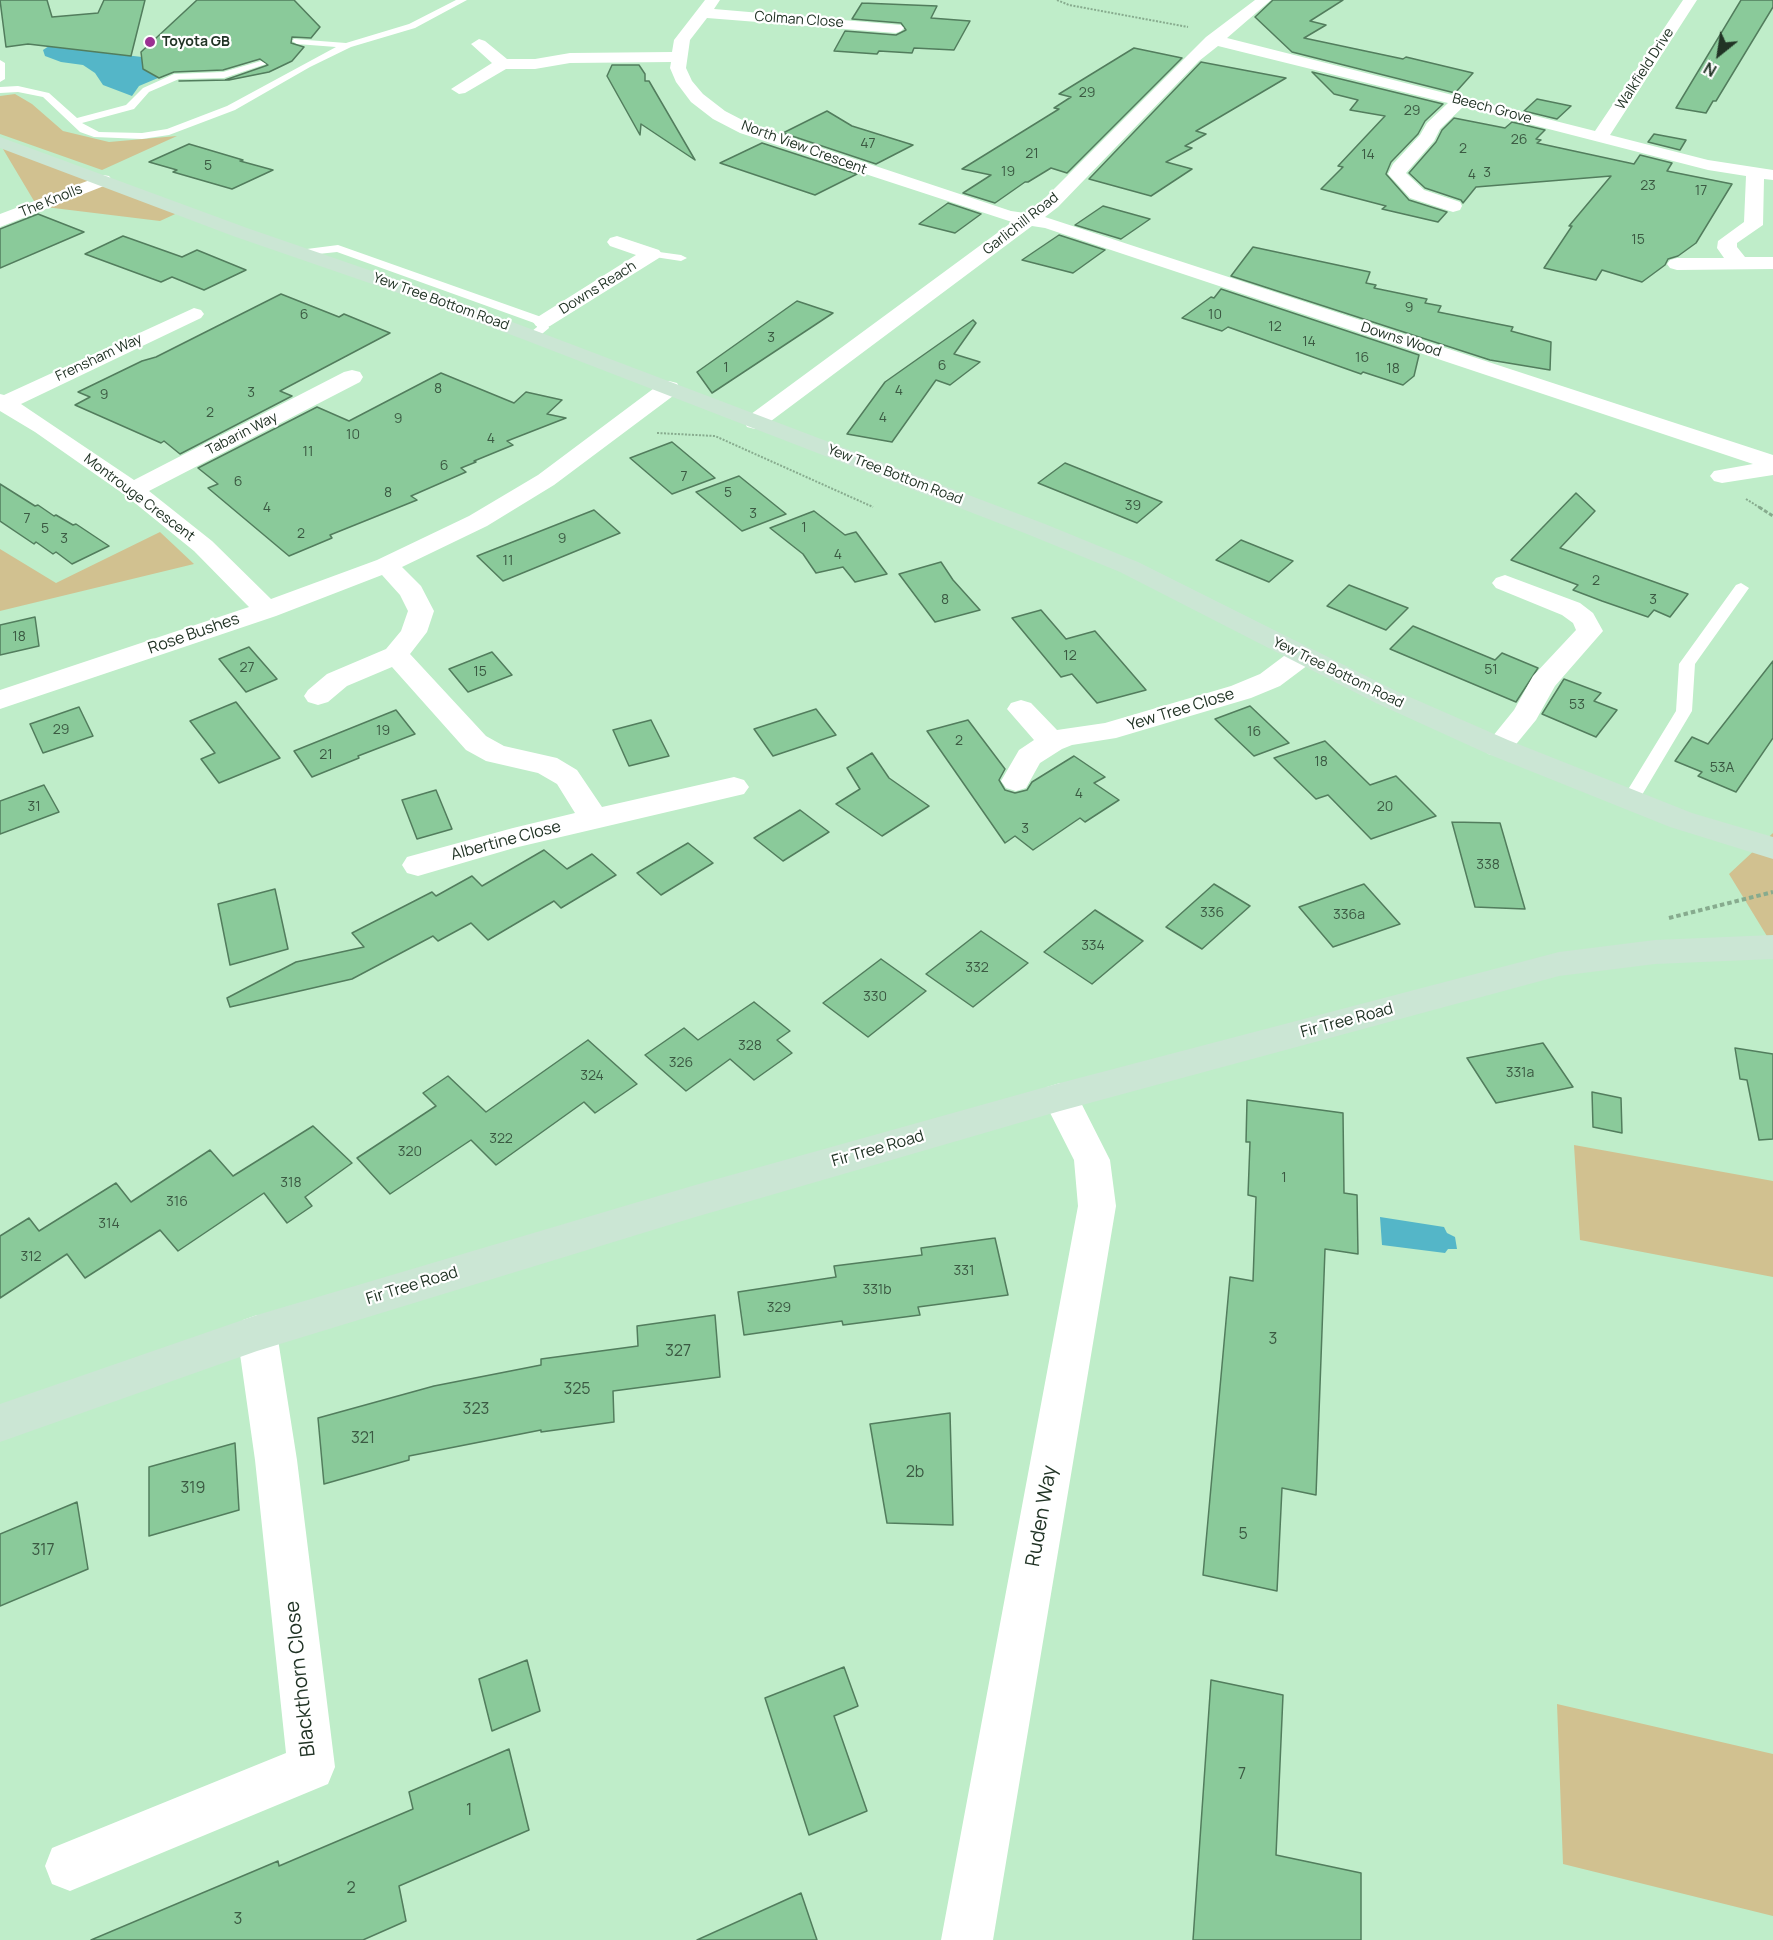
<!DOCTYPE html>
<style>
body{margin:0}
#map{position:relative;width:1773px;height:1940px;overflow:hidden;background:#bfedc9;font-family:Manrope,sans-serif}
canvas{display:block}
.north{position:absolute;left:1689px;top:24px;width:60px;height:60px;-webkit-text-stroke:4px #fff;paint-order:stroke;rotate:210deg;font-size:16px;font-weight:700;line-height:24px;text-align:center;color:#213325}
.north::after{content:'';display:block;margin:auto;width:21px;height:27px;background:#213325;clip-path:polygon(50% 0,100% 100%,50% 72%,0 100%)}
</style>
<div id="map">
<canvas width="1773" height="1940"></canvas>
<div class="north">N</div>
</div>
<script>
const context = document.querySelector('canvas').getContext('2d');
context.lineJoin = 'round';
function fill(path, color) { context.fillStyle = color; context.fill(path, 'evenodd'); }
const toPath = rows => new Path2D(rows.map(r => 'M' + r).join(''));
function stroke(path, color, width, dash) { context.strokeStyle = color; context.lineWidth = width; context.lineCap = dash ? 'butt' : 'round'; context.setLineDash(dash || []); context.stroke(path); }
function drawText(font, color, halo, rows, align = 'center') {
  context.font = font + ' Manrope,sans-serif'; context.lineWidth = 4.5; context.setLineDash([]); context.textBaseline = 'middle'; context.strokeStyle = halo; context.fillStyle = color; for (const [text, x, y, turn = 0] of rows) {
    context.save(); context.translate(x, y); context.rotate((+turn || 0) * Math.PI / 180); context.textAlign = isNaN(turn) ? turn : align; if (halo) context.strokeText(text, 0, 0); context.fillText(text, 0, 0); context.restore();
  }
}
fill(toPath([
 [15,94,32,104,63,131,109,142,177,136,102,170,0,134,0,96],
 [0,144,184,210,160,221,37,206],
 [160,532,194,564,0,611,0,549,56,583],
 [1773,833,1773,946,1729,874],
 [1574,1145,1773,1181,1773,1277,1580,1240],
 [1557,1704,1773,1754,1773,1916,1563,1864]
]), '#d1c190');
fill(toPath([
 [49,46,142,57,143,69,158,78,139,86,132,96,103,85,95,73,83,65,61,62,45,56,43,50],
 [1380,1217,1444,1227,1447,1233,1455,1237,1457,1249,1448,1249,1445,1253,1382,1245]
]), '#54b6c8');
const building = toPath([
 [0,0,47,0,52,17,98,13,104,0,145,0,131,56,28,44,6,47,0,0],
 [197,0,294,0,320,27,311,38,292,37,291,43,304,47,292,61,269,72,229,80,179,81,225,80,268,65,260,59,223,70,174,72,159,78,143,69,141,52,197,0],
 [1273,0,1343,0,1310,21,1326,25,1304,38,1403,59,1406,57,1473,73,1455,93,1292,52,1255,17,1273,0],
 [1741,0,1773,0,1773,7,1716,101,1713,101,1706,113,1676,108,1741,0],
 [862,3,937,6,931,18,970,21,954,50,914,48,912,53,879,51,877,54,834,51,845,31,896,35,906,30,901,23,852,19,862,3],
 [1134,48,1182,58,1067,173,1051,168,1028,182,1025,182,995,203,963,193,991,175,962,169,1059,109,1054,108,1071,97,1059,94,1134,48],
 [1201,62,1286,78,1196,131,1206,134,1185,146,1192,148,1166,162,1192,169,1151,196,1089,179,1201,62],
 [612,65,639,65,645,74,645,81,649,81,695,160,641,124,640,135,607,76,612,65],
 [1312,72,1443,104,1425,121,1418,134,1391,162,1386,174,1409,200,1447,212,1438,222,1382,209,1386,206,1321,189,1343,167,1338,166,1385,116,1350,110,1358,100,1334,94,1312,72],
 [1537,99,1571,106,1557,119,1524,111,1537,99],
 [827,111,852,126,913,145,876,164,783,133,827,111],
 [1454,118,1505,128,1512,122,1545,130,1536,139,1541,140,1537,143,1634,164,1640,155,1672,163,1667,171,1732,184,1696,243,1678,256,1668,259,1665,265,1642,282,1602,270,1596,280,1544,268,1572,226,1569,226,1611,176,1476,187,1463,203,1461,200,1425,188,1409,173,1436,142,1442,130,1454,118],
 [1654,134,1686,140,1680,150,1648,142,1654,134],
 [762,143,857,174,815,195,720,163,762,143],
 [189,144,243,160,240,161,273,170,232,189,173,172,177,170,149,162,189,144],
 [948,203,981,214,955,233,919,224,948,203],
 [1103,206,1150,219,1121,239,1075,225,1103,206],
 [38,214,84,232,0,268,0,229,38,214],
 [1059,235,1105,250,1073,273,1022,260,1059,235],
 [123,236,182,257,197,250,246,270,204,290,172,277,161,282,85,254,123,236],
 [1253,247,1370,272,1366,283,1376,285,1374,288,1427,299,1425,303,1441,306,1438,312,1513,327,1511,331,1551,342,1550,370,1490,360,1231,276,1253,247],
 [1221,289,1419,355,1414,376,1403,385,1363,372,1361,374,1228,327,1222,331,1182,318,1211,297,1214,298,1221,289],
 [281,294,339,317,344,314,390,333,280,391,292,396,180,454,164,441,161,443,75,405,90,397,78,392,142,361,156,357,281,294],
 [797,301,833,313,712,393,697,372,797,301],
 [973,320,976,323,954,354,980,362,950,385,936,380,892,442,847,434,885,382,973,320],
 [441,373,514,403,526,392,562,400,547,414,566,418,507,441,513,445,474,461,476,462,461,468,466,472,411,496,417,500,330,535,332,538,289,556,208,488,218,484,198,468,317,407,349,421,441,373],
 [672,442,715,478,672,494,630,458,672,442],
 [1065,463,1162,502,1137,523,1038,483,1065,463],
 [739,476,786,514,742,531,696,492,739,476],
 [0,484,35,506,38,505,54,516,56,515,73,525,76,524,109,546,72,564,56,552,53,554,36,542,34,544,0,521,0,484],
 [1576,493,1595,511,1560,548,1688,594,1670,617,1654,610,1648,617,1602,601,1573,590,1578,585,1511,560,1576,493],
 [594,510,620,533,503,581,477,556,594,510],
 [814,511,845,535,856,532,887,574,855,582,843,567,816,573,803,554,770,528,814,511],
 [1241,540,1293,561,1269,582,1216,560,1241,540],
 [941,562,953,580,980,610,935,622,899,574,941,562],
 [1349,585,1408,608,1386,630,1327,606,1349,585],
 [1041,610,1066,639,1095,631,1146,690,1097,703,1072,674,1061,677,1012,618,1041,610],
 [35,617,39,646,0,655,0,625,35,617],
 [1413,626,1495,660,1502,653,1538,668,1516,702,1390,649,1413,626],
 [249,647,277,679,246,692,219,659,249,647],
 [492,652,512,675,468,692,449,669,492,652],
 [1773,661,1773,738,1736,792,1698,776,1702,772,1675,761,1692,737,1708,744,1773,661],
 [1564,679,1601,693,1594,701,1617,710,1596,737,1542,714,1564,679],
 [236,702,280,758,219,783,201,759,215,753,190,721,236,702],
 [1250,706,1289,743,1254,756,1215,719,1250,706],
 [79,707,93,736,43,753,30,724,79,707],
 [816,709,836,735,773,756,754,729,816,709],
 [396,710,415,734,358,756,359,758,312,777,294,751,396,710],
 [651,720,669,756,629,766,613,730,651,720],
 [968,720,1005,769,999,780,1005,790,1015,793,1027,790,1032,782,1074,756,1105,777,1094,783,1119,800,1085,822,1080,818,1033,850,1015,836,1005,843,927,731,968,720],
 [1325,741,1370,785,1396,776,1436,816,1371,839,1328,795,1316,799,1274,758,1325,741],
 [872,753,889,778,929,806,882,836,836,804,860,789,847,768,872,753],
 [44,785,59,812,0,834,0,801,44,785],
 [436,790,452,829,417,839,402,800,436,790],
 [800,810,829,832,783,861,754,838,800,810],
 [1452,822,1500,823,1525,909,1475,907,1452,822],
 [688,843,713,863,661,895,637,873,688,843],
 [544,850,567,869,592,854,616,875,561,908,554,901,488,940,471,923,438,941,433,936,352,979,230,1007,227,998,296,962,364,947,352,933,432,892,436,896,472,876,482,886,544,850],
 [1214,884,1250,906,1202,949,1166,927,1214,884],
 [1364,884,1400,924,1333,947,1299,907,1364,884],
 [275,889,288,949,230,965,218,904,275,889],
 [1095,910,1143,941,1092,984,1044,952,1095,910],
 [981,931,1028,963,973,1007,926,974,981,931],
 [881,959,926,991,868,1037,823,1003,881,959],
 [754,1002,790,1031,777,1040,792,1053,754,1080,730,1059,686,1091,645,1055,684,1028,698,1040,754,1002],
 [588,1040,637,1084,595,1113,584,1102,496,1165,471,1140,390,1194,357,1158,436,1106,423,1093,448,1076,486,1112,588,1040],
 [1543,1043,1573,1087,1496,1103,1467,1058,1543,1043],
 [1735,1048,1773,1054,1773,1139,1759,1140,1747,1080,1740,1079,1735,1048],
 [1592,1092,1621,1098,1622,1133,1593,1127,1592,1092],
 [1247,1100,1343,1113,1344,1193,1357,1195,1358,1254,1325,1249,1316,1495,1282,1488,1277,1591,1203,1575,1230,1277,1253,1281,1256,1197,1248,1195,1250,1142,1246,1142,1247,1100],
 [313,1126,352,1163,305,1197,312,1206,287,1223,264,1193,178,1251,160,1230,85,1278,67,1254,0,1298,0,1236,29,1218,39,1231,116,1183,131,1202,210,1150,233,1176,313,1126],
 [995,1238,1008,1295,918,1307,920,1315,843,1325,842,1321,744,1335,738,1292,836,1277,834,1266,922,1255,921,1248,995,1238],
 [715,1315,720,1377,613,1391,614,1422,541,1432,541,1430,409,1456,409,1460,324,1484,318,1418,434,1386,541,1365,541,1359,638,1346,637,1326,715,1315],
 [950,1413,953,1525,887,1523,870,1424,950,1413],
 [235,1443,239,1510,149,1536,149,1467,235,1443],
 [77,1502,88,1569,0,1606,0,1534,77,1502],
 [527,1660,540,1711,492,1731,479,1679,527,1660],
 [844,1667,858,1706,834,1716,867,1811,809,1835,765,1698,844,1667],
 [1211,1680,1283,1695,1276,1855,1361,1873,1361,1940,1193,1940,1211,1680],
 [509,1749,529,1830,399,1886,406,1921,363,1940,91,1940,278,1861,279,1866,413,1809,409,1792,509,1749],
 [801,1893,817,1940,697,1940,801,1893]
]);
fill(building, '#8aca9a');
stroke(building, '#527d5d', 1.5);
stroke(toPath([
 [1057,0,1069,5,1188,27],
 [657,433,715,436,873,507],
 [1746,499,1762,509]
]), '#87ab8e', 2, [2, 1.5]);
stroke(toPath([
 [1759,507,1773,516]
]), '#87ab8e', 3, [4, 2]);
stroke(toPath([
 [1669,918,1773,892]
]), '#87ab8e', 4, [4.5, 3]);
fill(toPath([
 [456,0,467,0,415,28,351,47,310,67,235,110,169,135,142,139,94,137,80,132,43,97,18,92,0,93,0,87,18,86,49,93,77,118,126,105,143,88,174,74,223,72,261,61,266,64,224,78,179,79,149,92,134,109,82,123,99,132,142,133,167,129,227,106,336,47,297,44,292,41,294,39,346,43,409,24,456,0],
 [0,60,5,63,5,79,0,82,0,60],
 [338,245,547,319,549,328,536,339,528,339,526,336,537,327,537,324,337,252,299,256,293,253,299,250,338,245],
 [652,251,681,255,687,258,681,261,648,256,648,252,652,251],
 [1741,583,1749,588,1695,664,1692,711,1636,805,1624,805,1621,801,1676,711,1679,664,1736,585,1741,583]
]), '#fff');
fill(toPath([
 [705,0,720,0,714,9,901,25,904,28,901,31,896,33,707,18,690,40,686,68,692,81,703,94,725,111,752,125,1011,211,1025,213,1044,199,1206,37,1255,0,1271,0,1227,38,1595,131,1683,0,1697,0,1610,135,1708,160,1773,170,1773,180,1764,179,1763,225,1737,243,1737,247,1745,257,1773,257,1773,269,1677,270,1670,268,1667,264,1670,260,1677,258,1724,258,1717,248,1718,241,1744,222,1746,176,1708,170,1463,107,1440,129,1434,141,1406,173,1424,190,1460,202,1462,206,1460,210,1453,212,1410,198,1388,174,1393,164,1420,135,1427,123,1448,103,1218,46,1199,61,1058,207,1045,217,1773,455,1773,475,1722,483,1714,481,1710,476,1714,471,1753,464,1045,228,1032,226,763,427,755,429,747,427,744,422,747,417,1012,222,740,133,713,119,691,102,676,82,670,68,671,62,570,63,535,69,506,69,465,93,459,94,451,89,492,63,471,44,479,39,485,41,507,59,535,59,570,53,672,52,674,40,705,0],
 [103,175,109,176,112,180,109,184,0,227,0,214,103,175],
 [617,236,659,250,662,254,659,258,550,326,543,328,536,326,533,322,536,318,636,255,610,246,607,242,610,238,617,236],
 [194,308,201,310,204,314,201,318,21,404,134,480,344,372,352,370,360,372,363,377,360,382,149,491,212,541,271,599,377,560,469,516,538,475,661,383,669,381,677,383,680,388,677,393,554,485,487,526,402,567,421,586,434,611,427,632,410,654,486,736,504,746,557,758,577,770,602,807,734,777,744,780,749,787,744,794,514,848,418,876,407,873,402,865,407,857,513,828,575,813,557,784,538,773,486,761,466,750,392,667,347,686,328,702,318,705,308,702,304,696,308,690,327,674,386,649,401,631,408,611,400,595,382,575,276,616,0,709,0,690,249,607,194,551,125,495,35,432,0,411,0,394,4,395,194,308],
 [1505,575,1580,603,1593,613,1603,631,1555,686,1536,720,1508,754,1498,756,1488,754,1484,747,1514,710,1533,676,1576,630,1573,623,1562,615,1496,588,1492,583,1496,578,1505,575],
 [1302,648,1312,650,1316,656,1312,662,1280,686,1251,698,1116,738,1072,745,1062,749,1040,763,1026,788,1016,791,1006,788,1001,781,1019,750,1034,740,1007,709,1011,703,1021,700,1031,703,1057,730,1105,723,1231,686,1260,674,1292,650,1302,648],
 [1060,1083,1073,1087,1110,1160,1116,1206,993,1940,941,1940,1078,1206,1074,1160,1042,1097,1047,1087,1060,1083],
 [257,1315,271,1320,277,1333,297,1460,335,1767,328,1784,70,1891,52,1884,45,1866,52,1848,286,1753,255,1460,237,1333,243,1320,257,1315]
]), '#fff');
fill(toPath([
 [0,137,247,228,421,288,539,332,1045,524,1138,562,1396,691,1508,740,1692,813,1773,837,1773,859,1670,827,1488,754,1376,703,1120,572,1027,534,525,340,407,296,233,236,0,148,0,137],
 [1773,935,1773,959,1655,964,1559,976,1060,1111,692,1218,257,1351,0,1442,0,1404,257,1315,692,1186,1060,1083,1559,952,1655,940,1773,935]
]), '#cbe6d4');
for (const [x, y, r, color] of [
 [150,42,6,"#9b3192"]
]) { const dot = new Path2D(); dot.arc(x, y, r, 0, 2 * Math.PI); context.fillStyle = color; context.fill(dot); stroke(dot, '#fff', 2); }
drawText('14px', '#213325', '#fff', [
 ["Colman Close",799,20,4],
 ["Walkfield Drive",1645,69,-57],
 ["Beech Grove",1492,109,15],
 ["North View Crescent",804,148,20],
 ["The Knolls",51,201,-22],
 ["Garlichill Road",1021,224,-38],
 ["Downs Reach",598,288,-32],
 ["Yew Tree Bottom Road",441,302,20],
 ["Downs Wood",1401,340,18],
 ["Frensham Way",99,358,-25],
 ["Tabarin Way",242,434,-27],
 ["Yew Tree Bottom Road",895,475,21],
 ["Montrouge Crescent",139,498,37],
 ["Yew Tree Bottom Road",1338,673,26]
]);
drawText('bold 14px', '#213325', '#fff', [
 ["Toyota GB",162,42]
], 'left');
drawText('14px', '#3b5942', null, [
 ["29",1087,93],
 ["29",1412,111],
 ["26",1519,140],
 ["47",868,144],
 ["2",1463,149],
 ["21",1032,154],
 ["14",1368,155],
 ["5",208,166],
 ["19",1008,172],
 ["3",1487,173],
 ["4",1472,175],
 ["23",1648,186],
 ["17",1701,191],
 ["15",1638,240],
 ["9",1409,308],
 ["6",304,315],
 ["10",1215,315],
 ["12",1275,327],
 ["3",771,338],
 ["14",1309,342],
 ["16",1362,358],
 ["6",942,366],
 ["1",726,368],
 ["18",1393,369],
 ["8",438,389],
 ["4",899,391],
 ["3",251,393],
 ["9",104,395],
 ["2",210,413],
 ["4",883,418],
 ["9",398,419],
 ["10",353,435],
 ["4",491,439],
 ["11",308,452],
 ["6",444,466],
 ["7",684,477],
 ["6",238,482],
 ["8",388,493],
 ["5",728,493],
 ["39",1133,506],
 ["4",267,508],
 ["3",753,514],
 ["7",27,519],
 ["1",804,528],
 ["5",45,529],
 ["2",301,534],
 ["3",64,539],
 ["9",562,539],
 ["4",838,555],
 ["11",508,561],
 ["2",1596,581],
 ["8",945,600],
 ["3",1653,600],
 ["18",19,637],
 ["12",1070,656],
 ["27",247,668],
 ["51",1491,670],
 ["15",480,672],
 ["53",1577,705],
 ["29",61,730],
 ["19",383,731],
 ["16",1254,732],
 ["2",959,741],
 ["21",326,755],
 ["18",1321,762],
 ["53A",1722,768],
 ["4",1079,794],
 ["31",34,807],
 ["20",1385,807],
 ["3",1025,829],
 ["338",1488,865],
 ["336",1212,913],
 ["336a",1349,915],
 ["334",1093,946],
 ["332",977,968],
 ["330",875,997],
 ["328",750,1046],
 ["326",681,1063],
 ["331a",1520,1073],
 ["324",592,1076],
 ["322",501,1139],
 ["320",410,1152],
 ["1",1284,1178],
 ["318",291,1183],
 ["316",177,1202],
 ["314",109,1224],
 ["312",31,1257],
 ["331",964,1271],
 ["331b",877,1290],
 ["329",779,1308]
]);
drawText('16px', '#213325', '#fff', [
 ["Rose Bushes",194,634,-19],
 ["Yew Tree Close",1181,710,-17],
 ["Albertine Close",506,841,-15],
 ["Fir Tree Road",1347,1021,-15],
 ["Fir Tree Road",878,1149,-16],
 ["Fir Tree Road",412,1286,-17]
]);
drawText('16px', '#3b5942', null, [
 ["3",1273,1340],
 ["327",678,1352],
 ["325",577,1390],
 ["323",476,1410],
 ["321",363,1439],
 ["2b",915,1473],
 ["319",193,1489],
 ["5",1243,1535],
 ["317",43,1551],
 ["7",1242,1775],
 ["1",469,1811],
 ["2",351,1889],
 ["3",238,1920]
]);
drawText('20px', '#213325', '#fff', [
 ["Ruden Way",1042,1516,-80],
 ["Blackthorn Close",301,1679,-96]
]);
</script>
